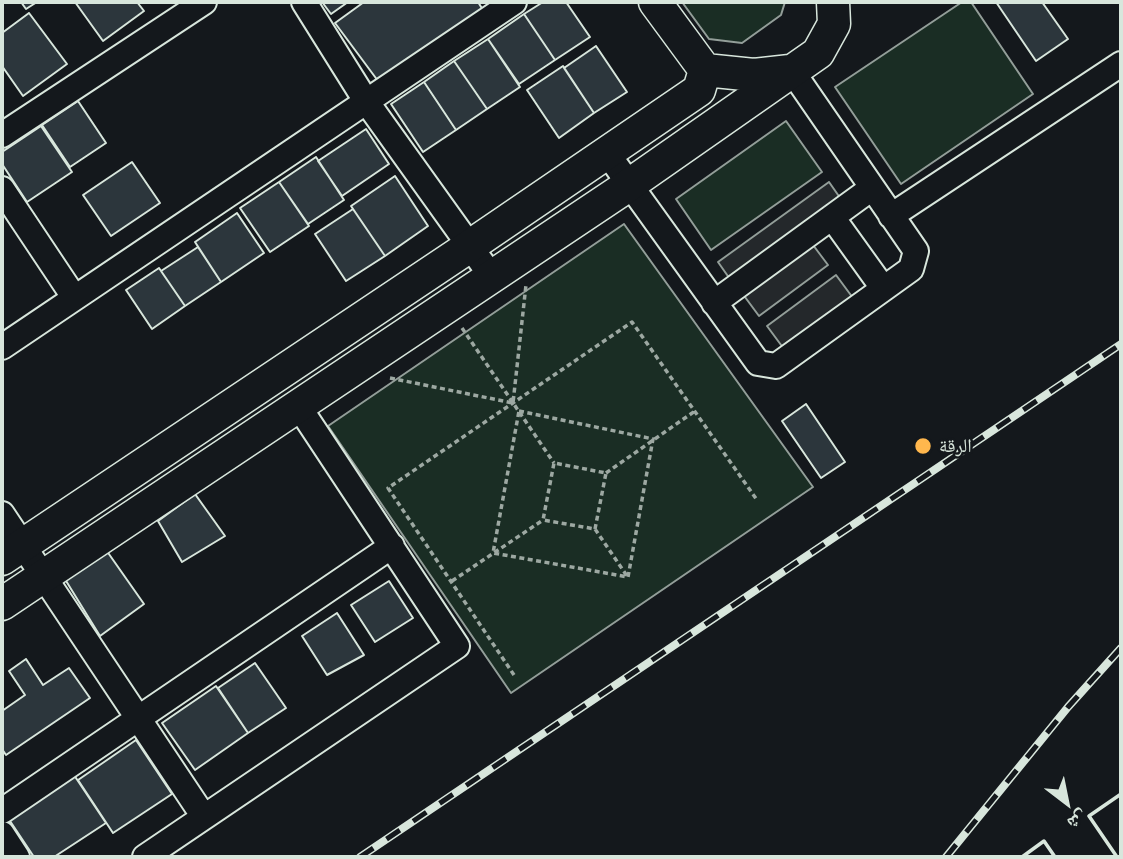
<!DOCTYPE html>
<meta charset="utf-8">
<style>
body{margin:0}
#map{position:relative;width:1123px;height:859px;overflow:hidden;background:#14181c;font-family:Barlow,"Noto Naskh Arabic",sans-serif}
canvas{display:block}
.frame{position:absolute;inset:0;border:4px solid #d8e6dc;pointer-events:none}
.north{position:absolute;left:1032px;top:768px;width:70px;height:70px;-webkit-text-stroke:5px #14181c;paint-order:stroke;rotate:148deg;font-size:19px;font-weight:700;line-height:28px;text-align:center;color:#d8e6dc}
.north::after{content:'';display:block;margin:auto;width:24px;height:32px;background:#d8e6dc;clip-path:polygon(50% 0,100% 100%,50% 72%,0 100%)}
</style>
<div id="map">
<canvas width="1123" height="859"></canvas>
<div class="frame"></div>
<div class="north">ش</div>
</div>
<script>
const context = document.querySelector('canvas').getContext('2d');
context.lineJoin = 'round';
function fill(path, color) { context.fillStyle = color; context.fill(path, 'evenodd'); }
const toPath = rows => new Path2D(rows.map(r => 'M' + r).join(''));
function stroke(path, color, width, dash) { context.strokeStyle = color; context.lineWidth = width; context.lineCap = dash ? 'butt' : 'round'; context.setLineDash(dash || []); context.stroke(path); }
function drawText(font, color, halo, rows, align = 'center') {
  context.font = font + ' Barlow,"Noto Naskh Arabic",sans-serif'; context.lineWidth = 5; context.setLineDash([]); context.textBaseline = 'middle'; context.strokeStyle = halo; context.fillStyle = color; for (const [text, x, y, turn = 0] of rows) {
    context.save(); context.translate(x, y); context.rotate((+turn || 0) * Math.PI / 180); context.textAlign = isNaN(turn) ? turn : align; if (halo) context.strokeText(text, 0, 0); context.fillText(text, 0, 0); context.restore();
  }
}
const green = toPath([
 [682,2,785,2,781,15,742,43,709,39,682,2],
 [962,2,971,2,1033,94,901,184,835,87,962,2],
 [786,121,822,172,711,250,676,199,786,121],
 [624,224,813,487,511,693,328,426,624,224]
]);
fill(green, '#1a2d24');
stroke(green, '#939e99', 2);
const parking = toPath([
 [829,182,843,202,732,282,718,262,829,182],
 [810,241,828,265,759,316,742,293,810,241],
 [836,275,853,298,784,349,767,326,836,275]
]);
fill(parking, '#24282b');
stroke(parking, '#939e99', 2);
const building = toPath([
 [21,2,37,2,26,9,21,2],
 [75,2,137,2,144,11,103,41,75,2],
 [322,2,348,2,331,14,322,2],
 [364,2,478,2,483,10,381,85,335,23,364,2],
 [543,2,566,2,590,37,555,60,524,14,543,2],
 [996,2,1042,2,1068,39,1036,61,996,2],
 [29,13,67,64,23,96,2,66,2,33,29,13],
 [524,14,555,60,519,84,488,39,524,14],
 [488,39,520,87,487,109,454,61,488,39],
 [596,46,627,92,594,113,564,68,596,46],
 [454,61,487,109,456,130,424,82,454,61],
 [563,66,594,113,559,138,527,90,563,66],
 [424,82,456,130,423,152,391,104,424,82],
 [78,101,106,143,70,167,42,125,78,101],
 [41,126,72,172,27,202,2,164,2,152,41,126],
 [366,129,389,164,342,196,318,161,366,129],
 [316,157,344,200,308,224,279,182,316,157],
 [132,162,160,203,111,236,83,195,132,162],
 [395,176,428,226,385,256,351,206,395,176],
 [279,182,309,226,270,252,240,208,279,182],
 [353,209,385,256,346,281,315,234,353,209],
 [237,213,264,253,221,282,195,242,237,213],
 [198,247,221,282,185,306,161,271,198,247],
 [159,268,185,306,152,329,126,290,159,268],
 [806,404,845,462,821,478,782,421,806,404],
 [195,494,225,536,182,562,158,521,195,494],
 [104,547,144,604,100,636,63,576,104,547],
 [389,581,413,618,375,642,351,605,389,581],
 [337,613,364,655,327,675,302,636,337,613],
 [26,659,43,685,69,668,90,698,6,755,2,749,2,711,25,695,9,671,26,659],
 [255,663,286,708,248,733,218,688,255,663],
 [216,686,248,733,195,770,162,723,216,686],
 [136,740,172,794,113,833,78,780,136,740],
 [74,775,106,823,54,857,34,857,8,818,74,775]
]);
fill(building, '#2c363c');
stroke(building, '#d8e6dc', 2);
const minor = toPath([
 [304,2,366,101,492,277],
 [2,135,204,2],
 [607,153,758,363,776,366,911,269,916,251,792,71],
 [2,189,74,297],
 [891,216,1121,64],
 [832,217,883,288],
 [714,303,872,188],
 [2,347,514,2],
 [2,514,204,817],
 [2,811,392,546],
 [2,834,17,857],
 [145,857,457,646,299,407]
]);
const major = toPath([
 [655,2,705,70,754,75,790,71],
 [2,559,470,246,699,90,705,70],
 [2,604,629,185,818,53,834,24,833,2]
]);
stroke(minor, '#d8e6dc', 28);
stroke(major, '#d8e6dc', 35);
stroke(toPath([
 [462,328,554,463],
 [390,378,513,403,526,285],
 [519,411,653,439,628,577,493,553,519,411],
 [606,473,695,411],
 [595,529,606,473,554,463,543,520,595,529,627,576],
 [452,581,543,520],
 [514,675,388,488,632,322,757,500]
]), '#9da8a2', 3.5, [5, 3.5]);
stroke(minor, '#14181c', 24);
stroke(major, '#14181c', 32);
const rail = toPath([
 [360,857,1121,344],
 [946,857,1068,707,1121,648]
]);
stroke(rail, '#d8e6dc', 8);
stroke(rail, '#14181c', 5, [16]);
stroke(toPath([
 [1022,857,1044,841,1055,857],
 [1117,857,1089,816,1121,794]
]), '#d8e6dc', 3.5);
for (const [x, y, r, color] of [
 [923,446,9,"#ffb74d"]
]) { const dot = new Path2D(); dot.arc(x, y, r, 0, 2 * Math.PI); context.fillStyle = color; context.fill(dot); stroke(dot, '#14181c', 2.5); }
drawText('19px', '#d8e6dc', '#14181c', [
 ["الرقة",939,446]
], 'left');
</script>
